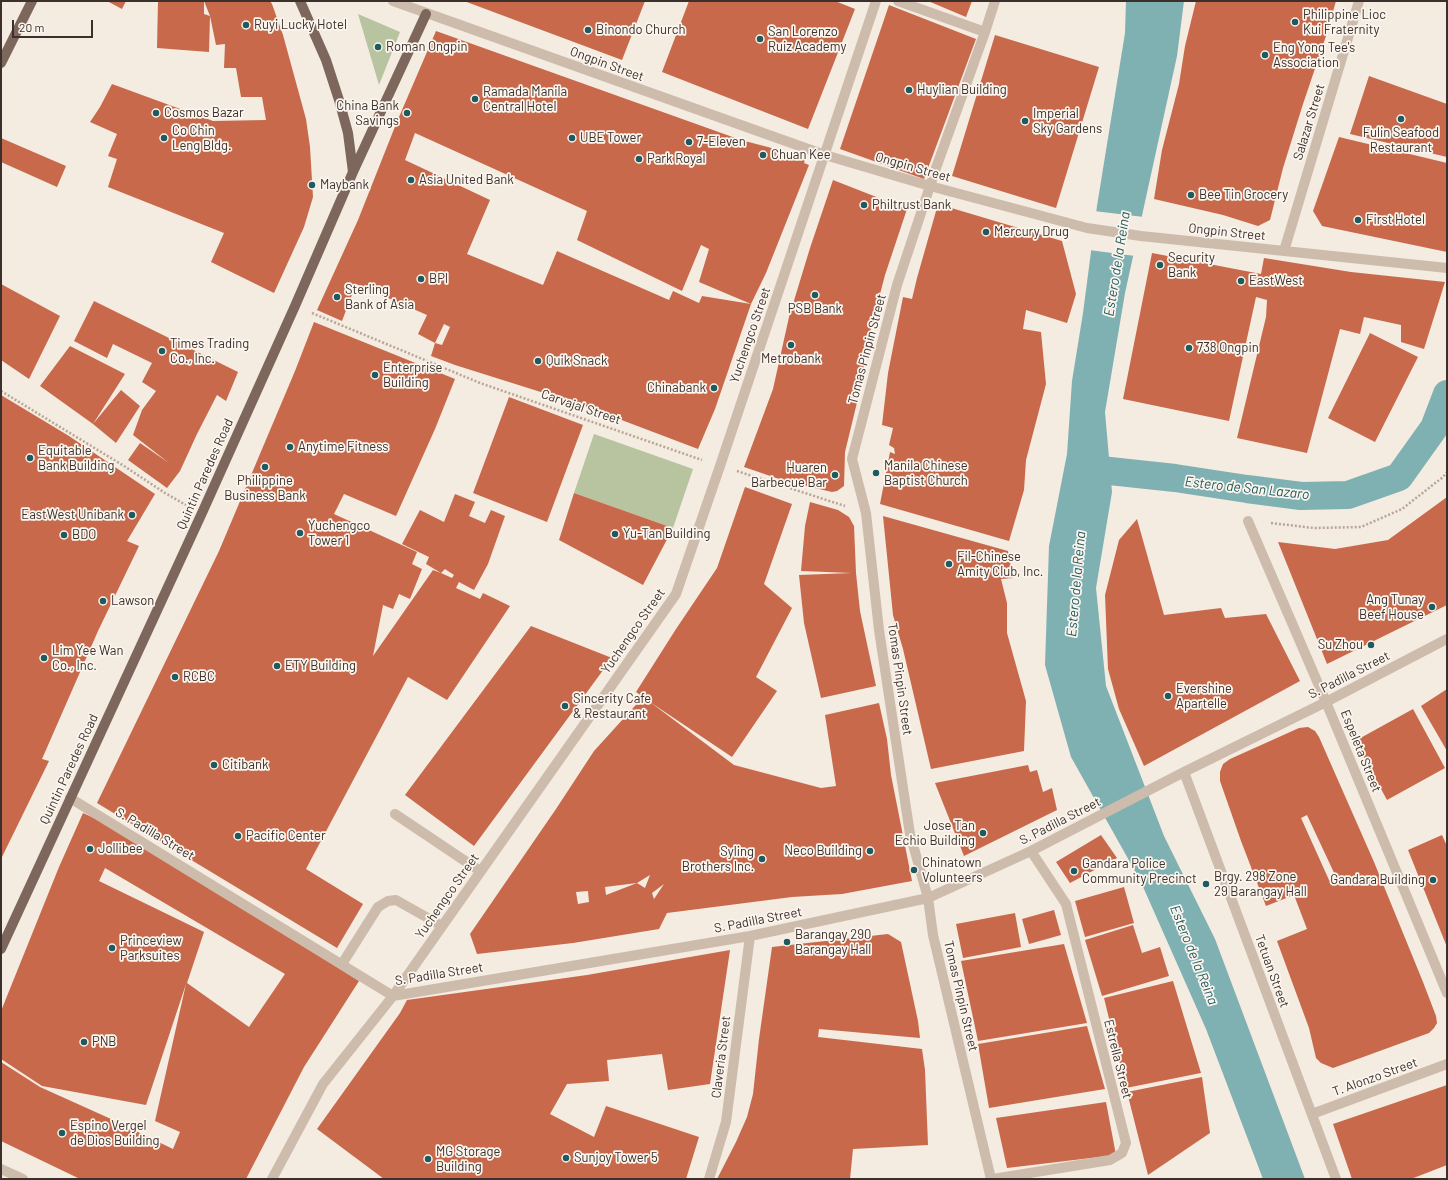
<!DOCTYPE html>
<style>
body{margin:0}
#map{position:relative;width:1448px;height:1180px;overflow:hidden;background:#f4ebe1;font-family:Barlow,sans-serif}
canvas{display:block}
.frame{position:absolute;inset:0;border:2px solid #3b302b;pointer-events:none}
.scale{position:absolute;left:12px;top:20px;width:81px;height:18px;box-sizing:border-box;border:2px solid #3b302b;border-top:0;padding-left:5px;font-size:12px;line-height:14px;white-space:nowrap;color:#3b302b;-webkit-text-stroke:3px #fbf5ee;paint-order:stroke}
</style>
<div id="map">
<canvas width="1448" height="1180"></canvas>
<div class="frame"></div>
<div class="scale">20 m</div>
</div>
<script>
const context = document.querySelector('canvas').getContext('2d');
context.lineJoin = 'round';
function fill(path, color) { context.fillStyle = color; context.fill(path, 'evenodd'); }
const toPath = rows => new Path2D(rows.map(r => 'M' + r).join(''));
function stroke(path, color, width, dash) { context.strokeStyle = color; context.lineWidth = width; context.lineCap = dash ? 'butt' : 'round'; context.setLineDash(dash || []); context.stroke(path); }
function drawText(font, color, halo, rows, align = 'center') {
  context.font = font + ' Barlow,sans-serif'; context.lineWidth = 3.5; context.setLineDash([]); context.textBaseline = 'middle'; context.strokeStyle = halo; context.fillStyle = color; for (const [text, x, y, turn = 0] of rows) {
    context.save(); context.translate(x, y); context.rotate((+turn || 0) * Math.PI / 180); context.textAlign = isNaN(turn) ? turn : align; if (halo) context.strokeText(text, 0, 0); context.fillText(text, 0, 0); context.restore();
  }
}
fill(toPath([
 [358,14,400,32,379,85],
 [594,434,693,469,673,528,574,493]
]), '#b8c4a0');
fill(toPath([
 [1126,1,1184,1,1177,56,1125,293,1105,412,1112,492,1096,588,1106,686,1164,836,1215,939,1305,1179,1263,1179,1206,1029,1140,880,1071,757,1045,665,1049,546,1067,454,1072,381,1083,313,1097,206,1125,33]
]), '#7fb0b2');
fill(toPath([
 [1094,211,1144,217,1135,256,1089,250]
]), '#f4ebe1');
stroke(toPath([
 [1091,469,1175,478,1247,489,1301,496,1348,495,1399,477,1434,428,1447,394]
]), '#7fb0b2', 28);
fill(toPath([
 [107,1,126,1,122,9],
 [158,1,204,1,204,14,210,16,204,1,270,1,272,4,283,35,306,119,310,147,313,197,304,227,274,293,211,262,224,233,108,187,117,159,108,156,117,134,90,122,100,107,112,84,213,121,266,120,262,97,241,97,236,68,224,68,225,44,216,45,210,16,209,52,157,48],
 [464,1,645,1,622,60],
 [689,1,835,1,855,9,808,129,662,72],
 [928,1,972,1,966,17],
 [1196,1,1336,1,1326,36,1303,104,1283,168,1270,220,1258,226,1223,215,1154,199,1162,150,1179,84,1185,46],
 [889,5,976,39,924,179,840,149],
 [436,31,741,140,806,157,804,163,809,165,766,273,751,304,715,409,698,449,582,405,455,365,431,356,435,343,442,345,450,327,444,324,435,343,418,334,427,315,356,284,342,321,317,310,358,220,396,124],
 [415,133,587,211,577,240,682,291,701,245,709,249,699,282,751,304,702,296,699,303,673,291,669,300,557,251,543,285,467,254,490,200,405,160],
 [995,35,1099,67,1056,208,952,176],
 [1369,76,1447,104,1447,157,1350,134],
 [1339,137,1447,163,1447,252,1322,226,1313,211],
 [1,138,66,166,57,187,1,162],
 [833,180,907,209,885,275,867,344,861,386,845,452,844,486,837,491,832,492,785,481,744,467,773,389,789,317,810,248],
 [938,204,1062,241,1076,294,1067,323,1026,310,1023,329,1041,332,1046,384,1026,460,1024,490,1009,541,880,504,890,452,895,454,894,448,889,445,893,428,882,425,888,373,903,297,912,299,917,278],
 [1152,253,1261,274,1264,258,1351,272,1445,282,1424,349,1401,342,1401,325,1364,317,1360,334,1340,329,1307,453,1237,438,1266,317,1267,300,1256,297,1229,421,1123,399],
 [1,284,60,316,29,379,1,360],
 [94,301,238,372,226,401,217,395,197,434,180,471,167,488,128,460,140,443,169,463,133,435,142,410,156,391,142,382,152,363,113,344,107,358,74,341],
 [314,322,455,379,435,429,396,516,344,494,334,514,417,552,412,564,422,569,410,599,399,594,393,609,383,605,373,656,433,570,441,573,426,564,429,557,402,544,420,510,444,522,455,494,475,502,469,516,485,523,491,510,505,516,488,564,474,590,459,582,456,588,480,599,483,593,510,606,447,700,408,677,306,869,363,904,337,948,97,803,219,551,295,371],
 [445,569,454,575,452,578,441,573],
 [1370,333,1418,357,1375,442,1328,418],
 [70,346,125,374,93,424,40,386],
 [121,390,140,406,116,443,93,424],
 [1,395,69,436,155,494,127,541,139,546,98,631,42,759,49,761,1,859],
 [509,397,583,425,547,522,473,493],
 [745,487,792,504,764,584,792,608,756,677,777,691,732,757,650,702,734,765,821,788,836,786,825,715,879,703,887,739,891,775,912,881,842,894,792,897,667,913,659,929,573,943,477,954,470,934,556,809,594,751,643,697,636,692,676,629,717,568],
 [650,875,645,888,637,883,606,895,605,887,637,883],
 [664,884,654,899,652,893],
 [588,891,589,902,578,904,576,892],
 [574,493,673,528,643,585,559,540],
 [1447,497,1447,605,1327,664,1278,542,1335,549,1388,540],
 [810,502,838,510,849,517,854,526,856,573,860,611,876,686,821,698,804,623,799,575,852,573,801,571,805,526],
 [883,516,1008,551,1013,578,1001,579,1007,603,1007,633,1026,701,1024,751,931,769,903,649,893,615],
 [1137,519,1164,615,1221,608,1225,618,1266,614,1300,681,1144,766,1119,709,1108,669,1105,595,1119,540],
 [531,626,612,658,474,846,405,795],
 [1447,689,1447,751,1421,706],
 [1413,709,1445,768,1387,800,1355,741],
 [1308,727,1315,731,1319,737,1374,862,1423,982,1436,1016,1437,1023,1434,1028,1429,1033,1333,1068,1321,1063,1316,1058,1309,1028,1277,941,1307,929,1294,895,1266,906,1241,841,1220,781,1220,772,1223,764,1230,759,1299,728],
 [1307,815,1336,877,1329,880,1301,818],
 [1028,765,1030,772,1037,770,1043,792,1052,788,1057,810,964,856,935,783],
 [83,813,122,831,359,981,304,1067,246,1179,80,1179,1,1141,1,1062,40,1087,111,1119,173,1149,180,1132,155,1121,186,984,146,1105,42,1086,1,1059,1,1011,59,867],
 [105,868,285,974,249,1027,187,983,204,932,99,881],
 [1101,835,1117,858,1070,883,1056,862],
 [1442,835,1447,846,1447,947,1408,850],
 [1124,887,1134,923,1085,937,1075,901],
 [1054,910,1061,935,1029,944,1022,919],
 [1015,913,1021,947,963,958,956,924],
 [1133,925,1142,953,1160,947,1169,976,1102,996,1085,940],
 [888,934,901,942,918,1021,920,1038,819,1029,818,1037,922,1049,925,1070,928,1145,853,1149,850,1179,717,1179,736,1142,747,1117,753,1094,759,1039,772,947],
 [1064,944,1087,1023,978,1041,961,961],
 [730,950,710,1084,668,1090,662,1054,607,1060,609,1081,567,1084,550,1114,594,1137,606,1106,699,1137,686,1179,384,1179,317,1129,400,1013,407,1000,587,975],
 [1173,981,1201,1073,1126,1088,1104,998],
 [1087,1026,1105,1089,989,1108,978,1044],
 [1202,1077,1210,1133,1148,1175,1127,1092],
 [1447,1085,1447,1165,1411,1179,1352,1179,1333,1124],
 [1106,1102,1116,1155,1007,1168,996,1118]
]), '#c8694b');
stroke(toPath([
 [312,313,480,383,702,460],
 [1,391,124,466,165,493,186,505],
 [737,471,845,506],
 [1271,523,1314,528,1361,527,1402,509,1443,477,1447,472]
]), '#b9a596', 2.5, [2, 2]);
stroke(toPath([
 [393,1,825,155,930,186,1087,228,1141,236,1447,268],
 [898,1,985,32,936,168,897,285,852,459,866,513,879,630,910,834,928,898,933,935,991,1179],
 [985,32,995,1],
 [1284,251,1359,1],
 [1248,521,1326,702,1447,993],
 [1184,772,1336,1179],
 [70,798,393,996,750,936,928,898,1031,851,1184,772,1326,702,1447,639],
 [395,814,480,871],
 [342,964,378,907,388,901,396,900,442,926],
 [1312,1114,1447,1064],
 [1,1169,23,1179],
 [272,1179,323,1084,393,996,676,594,720,466,876,1],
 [709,1179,726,1122,750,936],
 [993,1179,1110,1160,1122,1153,1126,1143,1066,904,1031,851]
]), '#cdbbac', 10);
stroke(toPath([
 [300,1,326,60,339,100,348,133,353,172],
 [1,63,32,1],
 [1,949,202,513,295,306,353,172,426,14]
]), '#7d675c', 10);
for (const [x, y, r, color] of [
 [1295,22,4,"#1f5a5e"],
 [246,25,4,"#1f5a5e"],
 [588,30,4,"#1f5a5e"],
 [760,39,4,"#1f5a5e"],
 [378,47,4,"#1f5a5e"],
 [1265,55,4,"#1f5a5e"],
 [909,90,4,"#1f5a5e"],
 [475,99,4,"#1f5a5e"],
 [156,113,4,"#1f5a5e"],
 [407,113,4,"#1f5a5e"],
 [1401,119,4,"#1f5a5e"],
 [1025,121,4,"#1f5a5e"],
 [164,138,4,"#1f5a5e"],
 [572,138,4,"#1f5a5e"],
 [689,142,4,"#1f5a5e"],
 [763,155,4,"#1f5a5e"],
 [639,159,4,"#1f5a5e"],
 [411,180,4,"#1f5a5e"],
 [312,185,4,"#1f5a5e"],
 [1191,195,4,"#1f5a5e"],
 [864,205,4,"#1f5a5e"],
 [1358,220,4,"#1f5a5e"],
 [986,232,4,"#1f5a5e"],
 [1160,265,4,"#1f5a5e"],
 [421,279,4,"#1f5a5e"],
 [1241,281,4,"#1f5a5e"],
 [815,295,4,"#1f5a5e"],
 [337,297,4,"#1f5a5e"],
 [791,345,4,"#1f5a5e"],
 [1189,348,4,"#1f5a5e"],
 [162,351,4,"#1f5a5e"],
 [538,361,4,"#1f5a5e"],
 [375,375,4,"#1f5a5e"],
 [714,388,4,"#1f5a5e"],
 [290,447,4,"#1f5a5e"],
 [30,458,4,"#1f5a5e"],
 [265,467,4,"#1f5a5e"],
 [876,473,4,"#1f5a5e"],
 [835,475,4,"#1f5a5e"],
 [132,515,4,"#1f5a5e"],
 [300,533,4,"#1f5a5e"],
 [615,534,4,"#1f5a5e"],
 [64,535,4,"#1f5a5e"],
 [949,564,4,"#1f5a5e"],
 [103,601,4,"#1f5a5e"],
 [1432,607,4,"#1f5a5e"],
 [1371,645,4,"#1f5a5e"],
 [44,658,4,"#1f5a5e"],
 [277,666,4,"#1f5a5e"],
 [175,677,4,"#1f5a5e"],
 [1168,696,4,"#1f5a5e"],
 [565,706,4,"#1f5a5e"],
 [214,765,4,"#1f5a5e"],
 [983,833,4,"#1f5a5e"],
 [238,836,4,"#1f5a5e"],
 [90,849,4,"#1f5a5e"],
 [870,851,4,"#1f5a5e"],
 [762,859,4,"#1f5a5e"],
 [914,870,4,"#1f5a5e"],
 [1074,871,4,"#1f5a5e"],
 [1433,880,4,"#1f5a5e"],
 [1206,884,4,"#1f5a5e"],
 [787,942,4,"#1f5a5e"],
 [112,948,4,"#1f5a5e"],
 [84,1042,4,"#1f5a5e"],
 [62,1133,4,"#1f5a5e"],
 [566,1158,4,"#1f5a5e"],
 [428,1159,4,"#1f5a5e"]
]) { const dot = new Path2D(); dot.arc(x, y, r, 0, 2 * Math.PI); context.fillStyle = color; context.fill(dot); stroke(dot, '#fbf5ee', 1.5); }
drawText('13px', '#3b302b', '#fbf5ee', [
 ["Philippine Lioc",1303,15],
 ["Kui Fraternity",1303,30],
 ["Ruyi Lucky Hotel",254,25],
 ["Binondo Church",596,30],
 ["San Lorenzo",768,32],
 ["Ruiz Academy",768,47],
 ["Roman Ongpin",386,47],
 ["Eng Yong Tee's",1273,48],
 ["Association",1273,63],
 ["Huylian Building",917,90],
 ["Ramada Manila",483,92],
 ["Central Hotel",483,107],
 ["China Bank",399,106,"right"],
 ["Savings",399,121,"right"],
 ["Cosmos Bazar",164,113],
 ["Imperial",1033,114],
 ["Sky Gardens",1033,129],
 ["Co Chin",172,131],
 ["Leng Bldg.",172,146],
 ["Fulin Seafood",1401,133,"center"],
 ["Restaurant",1401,148,"center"],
 ["UBE Tower",580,138],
 ["7-Eleven",697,142],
 ["Chuan Kee",771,155],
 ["Park Royal",647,159],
 ["Asia United Bank",419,180],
 ["Maybank",320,185],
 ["Bee Tin Grocery",1199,195],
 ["Philtrust Bank",872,205],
 ["First Hotel",1366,220],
 ["Mercury Drug",994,232],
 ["Security",1168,258],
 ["Bank",1168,273],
 ["BPI",429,279],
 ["EastWest",1249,281],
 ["Sterling",345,290],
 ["Bank of Asia",345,305],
 ["PSB Bank",815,309,"center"],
 ["Times Trading",170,344],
 ["Co., Inc.",170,359],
 ["738 Ongpin",1197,348],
 ["Metrobank",791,359,"center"],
 ["Quik Snack",546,361],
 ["Enterprise",383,368],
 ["Building",383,383],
 ["Chinabank",706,388,"right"],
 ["Anytime Fitness",298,447],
 ["Equitable",38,451],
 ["Bank Building",38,466],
 ["Manila Chinese",884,466],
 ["Baptist Church",884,481],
 ["Huaren",827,468,"right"],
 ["Barbecue Bar",827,483,"right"],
 ["Philippine",265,481,"center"],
 ["Business Bank",265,496,"center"],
 ["EastWest Unibank",124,515,"right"],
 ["Yuchengco",308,526],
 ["Tower 1",308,541],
 ["Yu-Tan Building",623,534],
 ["BDO",72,535],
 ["Fil-Chinese",957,557],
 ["Amity Club, Inc.",957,572],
 ["Ang Tunay",1424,600,"right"],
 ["Beef House",1424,615,"right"],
 ["Lawson",111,601],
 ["Su Zhou",1363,645,"right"],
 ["Lim Yee Wan",52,651],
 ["Co., Inc.",52,666],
 ["ETY Building",285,666],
 ["RCBC",183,677],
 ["Evershine",1176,689],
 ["Apartelle",1176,704],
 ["Sincerity Cafe",573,699],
 ["& Restaurant",573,714],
 ["Citibank",222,765],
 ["Jose Tan",975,826,"right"],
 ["Echio Building",975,841,"right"],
 ["Pacific Center",246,836],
 ["Jollibee",98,849],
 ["Neco Building",862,851,"right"],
 ["Syling",754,852,"right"],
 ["Brothers Inc.",754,867,"right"],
 ["Chinatown",922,863],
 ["Volunteers",922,878],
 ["Gandara Police",1082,864],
 ["Community Precinct",1082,879],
 ["Brgy. 298 Zone",1214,877],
 ["29 Barangay Hall",1214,892],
 ["Gandara Building",1425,880,"right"],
 ["Barangay 290",795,935],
 ["Barangay Hall",795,950],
 ["Princeview",120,941],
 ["Parksuites",120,956],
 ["PNB",92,1042],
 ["Espino Vergel",70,1126],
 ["de Dios Building",70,1141],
 ["MG Storage",436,1152],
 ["Building",436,1167],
 ["Sunjoy Tower 5",574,1158]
], 'left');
drawText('13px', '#3b302b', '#fbf5ee', [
 ["Ongpin Street",607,64,20],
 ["Salazar Street",1309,122,-73],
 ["Ongpin Street",913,167,16],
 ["Ongpin Street",1227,232,6],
 ["Yuchengco Street",750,335,-71],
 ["Tomas Pinpin Street",867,349,-75],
 ["Carvajal Street",581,407,19],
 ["Quintin Paredes Road",205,474,-66],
 ["Yuchengco Street",633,631,-55],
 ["S. Padilla Street",1349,675,-27],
 ["Tomas Pinpin Street",900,679,82],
 ["Espeleta Street",1361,751,68],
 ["Quintin Paredes Road",69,769,-65],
 ["S. Padilla Street",1060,821,-27],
 ["S. Padilla Street",155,834,31],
 ["Yuchengco Street",447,896,-55],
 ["S. Padilla Street",758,920,-11],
 ["Tetuan Street",1272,971,70],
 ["S. Padilla Street",439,974,-9],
 ["Tomas Pinpin Street",961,996,77],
 ["Claveria Street",721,1057,-83],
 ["Estrella Street",1118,1059,76],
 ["T. Alonzo Street",1375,1077,-20]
]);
drawText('italic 14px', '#1f5a5e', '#fbf5ee', [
 ["Estero de la Reina",1117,264,-81],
 ["Estero de San Lazaro",1247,488,6],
 ["Estero de la Reina",1076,584,-85],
 ["Estero de la Reina",1194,955,68]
]);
</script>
